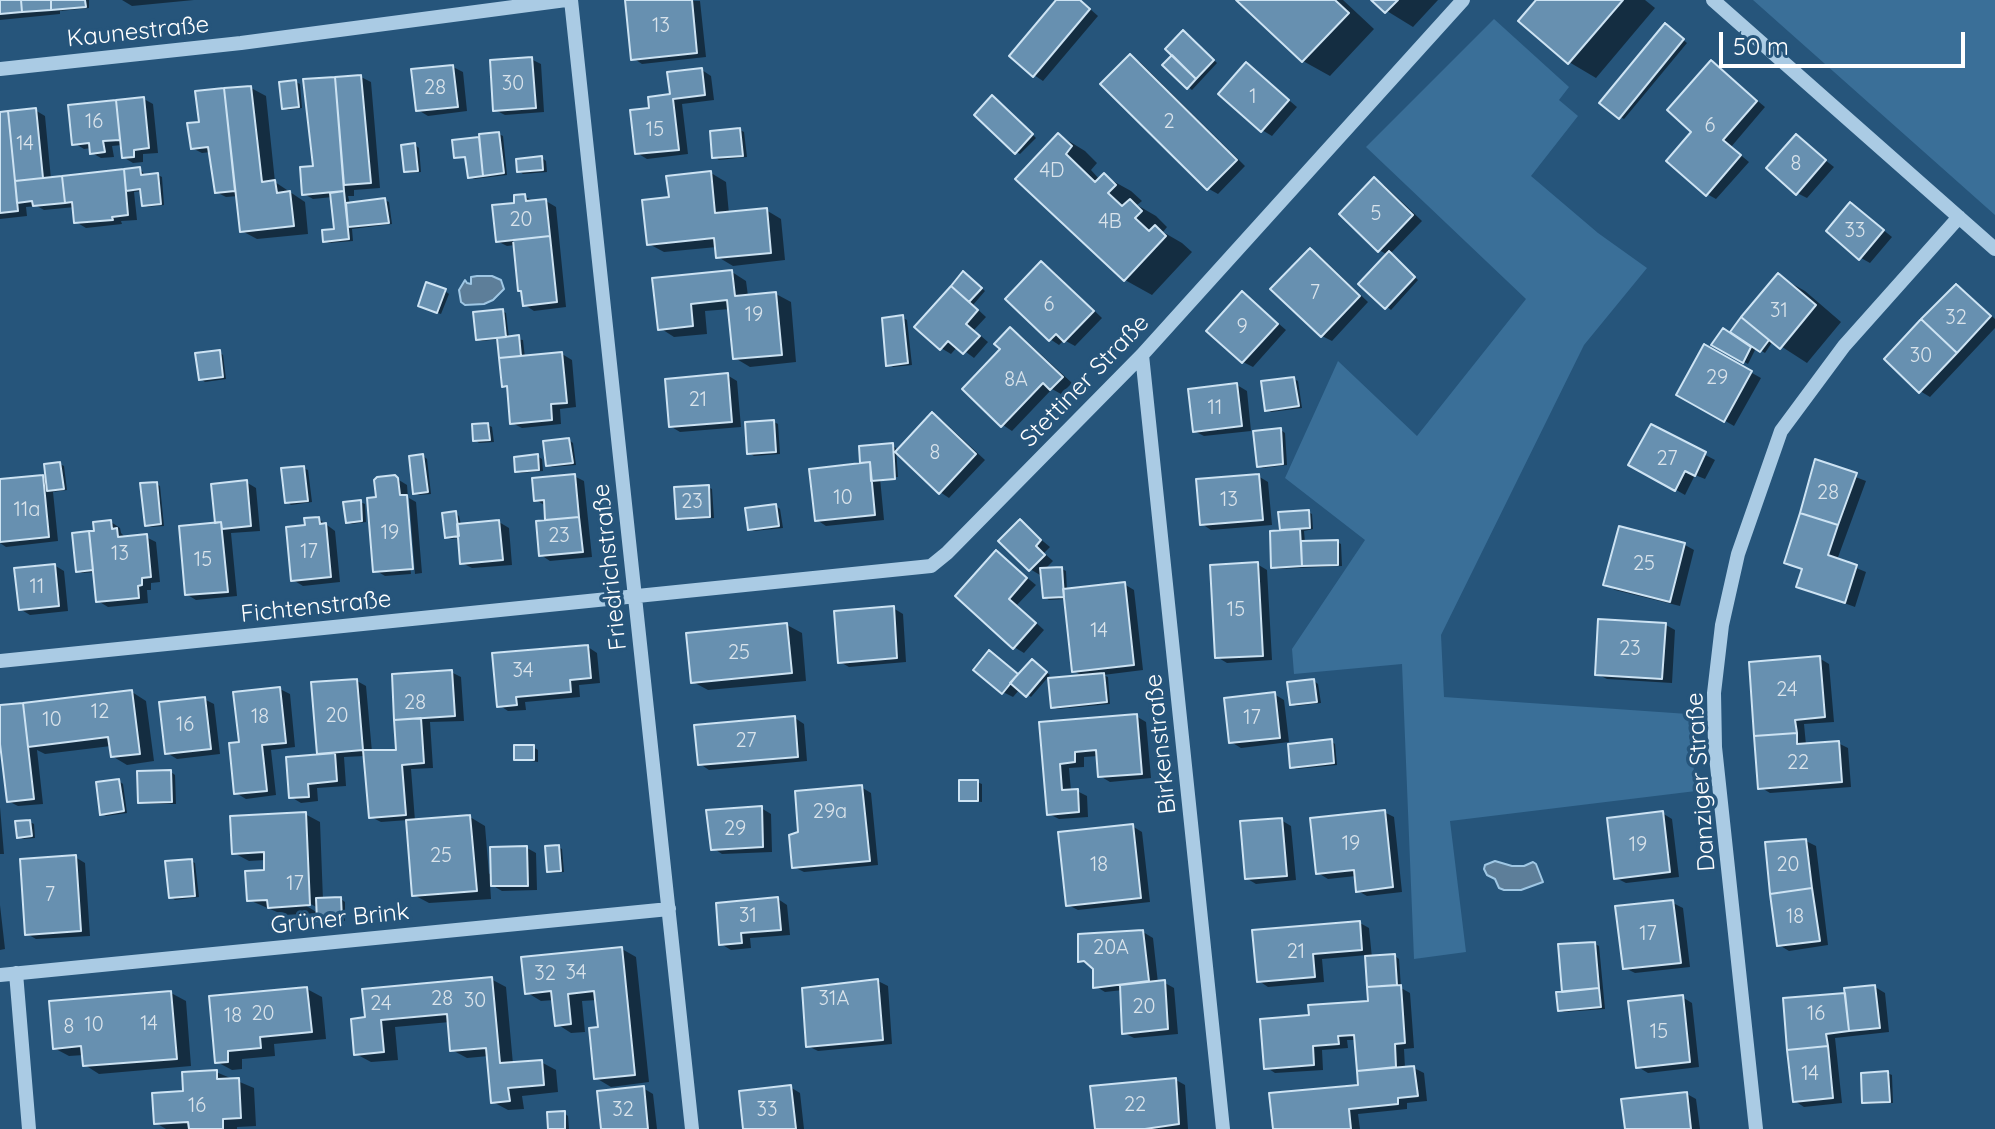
<!DOCTYPE html>
<meta charset="utf-8">
<style>
body{margin:0}
#map{position:relative;width:1995px;height:1129px;overflow:hidden;background:#26557b;font-family:Quicksand,sans-serif}
canvas{display:block}
.scale{position:absolute;left:1719px;top:32px;width:246px;height:36px;box-sizing:border-box;border:4px solid #fff;border-top:0;padding-left:10px;font-size:24px;line-height:28px;white-space:nowrap;color:#fff;-webkit-text-stroke:6px #26557b;paint-order:stroke}
</style>
<div id="map">
<canvas width="1995" height="1129"></canvas>
<div class="scale">50 m</div>
</div>
<script>
const context = document.querySelector('canvas').getContext('2d');
context.lineJoin = 'round';
function fill(path, color) { context.fillStyle = color; context.fill(path, 'evenodd'); }
const toPath = rows => new Path2D(rows.map(r => 'M' + r).join(''));
function stroke(path, color, width, dash) { context.strokeStyle = color; context.lineWidth = width; context.lineCap = dash ? 'butt' : 'round'; context.setLineDash(dash || []); context.stroke(path); }
function drawText(font, color, halo, rows, align = 'center') {
  context.font = font + ' Quicksand,sans-serif'; context.lineWidth = 7; context.setLineDash([]); context.textBaseline = 'middle'; context.strokeStyle = halo; context.fillStyle = color; for (const [text, x, y, turn = 0] of rows) {
    context.save(); context.translate(x, y); context.rotate((+turn || 0) * Math.PI / 180); context.textAlign = isNaN(turn) ? turn : align; if (halo) context.strokeText(text, 0, 0); context.fillText(text, 0, 0); context.restore();
  }
}
fill(toPath([
 [1753,0,1995,0,1995,215],
 [1494,19,1569,87,1559,100,1578,116,1531,176,1598,233,1647,268,1584,345,1441,635,1444,697,1688,714,1696,791,1450,821,1466,952,1414,959,1402,664,1294,674,1292,649,1365,540,1285,478,1338,361,1417,436,1526,299,1366,147]
]), '#3a6f98');
const water = toPath([
 [477,276,492,276,501,280,504,289,493,300,484,304,465,305,461,302,459,290,465,280,467,283,471,284,471,277,477,276],
 [1495,861,1512,866,1524,866,1533,862,1536,864,1543,882,1521,890,1504,890,1499,888,1495,879,1487,875,1484,869,1485,865,1495,861]
]);
fill(water, '#5d7e99');
stroke(water, '#9fc7e4', 2);
fill(toPath([
 [0,0,89,0,89,8,60,11,60,14,0,20],
 [122,0,194,0,132,6],
 [642,0,700,1,706,57,642,64,633,58],
 [1059,0,1080,0,1098,16,1043,81,1034,75],
 [1239,0,1343,0,1374,29,1330,76,1303,61],
 [1374,0,1438,0,1413,27,1387,11],
 [1539,0,1645,0,1655,8,1596,78,1569,62],
 [1669,28,1687,43,1624,119,1620,117],
 [1187,34,1217,63,1192,90,1188,87],
 [1130,56,1140,62,1245,166,1218,194,1209,189,1103,84],
 [531,59,541,64,544,112,505,115,495,110],
 [1711,62,1765,107,1731,147,1749,162,1716,199,1707,194,1694,131],
 [1247,65,1297,107,1272,136,1262,130],
 [453,67,463,72,467,111,428,116,418,110],
 [702,70,711,76,714,100,682,104,688,154,647,159,637,153,652,109,672,96],
 [361,77,371,82,380,188,354,190,354,196,348,196,350,204,385,200,389,202,392,224,352,229,353,241,329,243,325,241,336,231,333,197,313,199,304,194,315,168,306,81],
 [296,82,300,84,302,108,288,110,284,108],
 [251,88,266,96,275,182,305,202,308,234,257,239,242,231,238,196,226,197,216,192,211,152,202,153,192,148,201,123,224,91,226,93],
 [144,99,153,104,158,153,143,154,143,162,133,163,123,157,122,145,112,146,114,157,101,158,92,153,91,148,84,149,74,143,71,107],
 [997,100,1036,138,1020,154,1016,152],
 [35,110,45,116,51,179,139,170,143,172,144,176,158,175,162,177,164,205,148,207,144,205,142,191,134,192,137,220,121,221,122,224,86,228,76,222,75,207,44,210,37,206,26,207,27,216,0,219,0,114],
 [740,130,744,132,747,157,719,160,714,157],
 [499,134,503,136,507,175,474,179,469,176,467,158,456,157,454,142],
 [1059,135,1085,151,1097,163,1091,170,1100,180,1104,176,1131,191,1142,201,1137,205,1156,216,1167,227,1163,232,1182,243,1192,252,1152,295,1125,280,1018,178],
 [1796,137,1834,167,1807,198,1797,193],
 [415,145,419,148,421,172,410,173,406,171],
 [542,158,546,161,547,172,523,174,519,171],
 [711,173,726,182,729,214,766,210,781,219,785,260,733,266,718,257,717,247,664,252,649,244,671,199],
 [1375,180,1384,185,1422,221,1390,254,1418,280,1391,310,1361,284,1388,255,1379,250],
 [524,196,535,202,546,201,556,207,566,307,534,311,525,305,515,245,507,246,497,241,516,204],
 [1851,204,1892,237,1870,263,1861,258],
 [1310,250,1320,256,1368,302,1332,341,1322,336],
 [1042,263,1051,269,1102,318,1075,346,1064,340,1059,345,1050,339],
 [732,272,746,281,748,296,776,294,791,302,796,362,750,367,735,358,730,309,705,311,707,334,674,337,660,328],
 [968,276,985,291,973,305,986,317,974,330,988,342,974,358,958,346,951,354,941,348],
 [1778,276,1805,291,1841,322,1807,363,1773,341,1765,353,1756,348,1748,364,1713,345,1730,334],
 [1957,286,1966,292,1995,319,1995,328,1930,397,1920,391],
 [445,291,449,294,441,314,424,308],
 [1243,293,1286,330,1253,367,1243,362],
 [502,311,506,313,509,338,523,340,525,358,562,354,572,360,576,407,560,409,561,424,522,428,512,423,509,389,503,386,499,339,482,341,478,339],
 [903,318,907,320,912,365,893,367,888,364],
 [1011,329,1020,335,1072,383,1061,394,1052,389,1012,431,1003,425,965,389,1003,349],
 [1705,347,1761,378,1734,426,1679,394],
 [219,352,223,355,226,379,205,382,201,379],
 [727,375,737,381,741,427,680,432,670,426],
 [1294,379,1298,381,1302,408,1271,412,1267,410],
 [1237,385,1247,391,1251,431,1204,436,1194,431],
 [932,414,942,420,985,460,949,498,940,492],
 [774,422,778,424,780,454,754,456,749,453],
 [488,425,492,427,494,442,479,443,475,440],
 [1652,427,1715,460,1705,479,1695,475,1685,495,1631,464],
 [1281,430,1285,433,1287,465,1263,468,1259,466],
 [569,440,573,443,576,465,552,467,548,465],
 [892,445,896,448,898,477,880,478,884,520,826,526,817,520,867,465,862,462],
 [423,456,427,459,431,494,419,495,415,493],
 [537,456,542,459,543,471,521,473,517,471],
 [1816,462,1866,481,1837,560,1866,572,1855,607,1798,586,1804,570,1786,562],
 [60,464,64,466,67,490,53,492,58,541,6,547,0,543,0,481,43,477,48,480],
 [303,468,308,470,312,502,291,505,287,502],
 [574,476,584,481,592,557,550,561,541,555,548,522,546,506,536,500],
 [1258,476,1268,482,1272,525,1211,530,1202,524],
 [394,477,407,485,408,498,405,498,411,574,385,576,375,570,378,499],
 [246,482,256,488,260,531,231,533,237,596,196,600,186,594,217,525],
 [156,484,160,486,164,526,151,527,146,525],
 [708,487,712,489,714,518,682,520,678,518],
 [409,498,416,502,422,573,415,574],
 [360,502,365,504,366,522,352,524,347,522],
 [776,506,780,509,783,528,754,531,750,529],
 [1308,512,1312,514,1313,529,1304,531,1305,543,1337,542,1341,544,1342,566,1278,569,1273,566,1282,532,1280,514],
 [455,513,459,516,461,525,499,522,509,528,512,565,472,568,462,563,460,538,451,539,446,537],
 [319,519,335,531,340,582,303,586,293,580],
 [111,522,120,528,121,533,127,539,146,537,156,542,160,582,151,583,151,590,147,590,148,603,108,607,98,601,95,572,82,573,78,571,96,533],
 [1020,522,1050,547,1044,553,1053,561,1044,570,1062,569,1066,571,1067,591,1124,584,1134,590,1143,670,1103,675,1108,677,1110,704,1057,709,1053,707,1084,677,1074,671,1066,599,1049,600,1044,597,1043,572,1040,575,1030,569],
 [1620,528,1685,545,1694,550,1680,606,1615,590,1606,584],
 [996,552,1036,585,1017,605,1044,630,1024,653,1014,647],
 [1257,564,1267,570,1272,660,1227,663,1217,657],
 [54,565,64,571,68,611,30,615,20,609],
 [893,608,903,614,906,662,849,667,840,662],
 [787,625,802,633,806,681,708,690,693,682],
 [1666,625,1675,630,1672,683,1607,679,1597,674],
 [588,647,597,653,600,683,579,685,580,697,525,702,526,710,508,711,499,705],
 [989,653,1020,675,1036,664,1050,675,1031,697,1020,689,1013,697,1003,692],
 [1819,658,1829,664,1834,722,1804,724,1806,745,1838,743,1848,748,1851,787,1770,793,1760,787],
 [451,672,461,677,464,721,430,722,433,768,411,769,415,821,470,817,485,826,489,874,527,848,536,853,537,890,502,891,490,884,491,899,429,903,414,895,408,820,381,822,371,817,365,756,344,757,346,786,317,788,318,801,301,803,291,797,319,756,313,684,357,681,366,686,372,752,399,752],
 [1314,681,1318,684,1321,703,1296,706,1292,704],
 [280,689,290,694,295,747,271,750,276,795,246,799,236,793,241,744],
 [132,692,146,701,154,761,127,765,112,756,111,746,45,754,37,750,43,804,18,806,8,801,0,744,0,707],
 [1274,694,1284,700,1289,742,1241,748,1231,742],
 [204,699,214,704,220,754,177,759,167,753],
 [1136,716,1146,722,1151,778,1110,782,1100,776,1098,756,1084,757,1084,767,1069,768,1071,791,1077,791,1087,796,1088,817,1059,819,1049,814,1041,724],
 [795,718,804,724,807,761,709,770,700,764],
 [1331,741,1335,744,1337,765,1296,769,1292,767],
 [533,747,538,750,538,762,516,759],
 [171,772,175,775,176,804,144,804,140,802],
 [119,781,123,784,127,813,106,816,102,814],
 [977,782,982,784,982,802,961,800],
 [861,787,871,793,878,865,804,872,794,867,800,833],
 [0,807,4,854,0,854],
 [761,808,771,814,772,852,722,854,713,848],
 [1384,812,1394,817,1402,892,1367,896,1358,891,1356,876,1328,879,1318,873],
 [1662,813,1672,819,1679,877,1626,883,1616,878],
 [305,814,320,822,323,900,341,899,345,902,345,921,323,922,319,919,319,913,284,915,249,900,267,872,266,860,249,861,234,853],
 [302,899,318,908,318,913,300,902],
 [1281,820,1291,826,1296,880,1256,884,1246,878],
 [30,822,34,824,35,838,23,839,19,837],
 [1132,826,1142,832,1150,902,1078,910,1068,905],
 [1806,841,1816,846,1828,945,1789,951,1779,945],
 [558,847,562,849,564,872,553,873,549,871],
 [75,857,85,863,90,936,36,939,27,934],
 [191,861,195,863,199,897,175,900,171,897],
 [778,899,787,905,790,935,750,938,751,948,731,950,721,944],
 [1673,903,1683,908,1690,967,1635,973,1625,968],
 [0,905,5,949,0,950],
 [1360,923,1369,928,1372,958,1395,956,1399,959,1401,988,1410,993,1414,1048,1404,1049,1405,1068,1414,1068,1424,1073,1427,1101,1407,1103,1407,1109,1358,1114,1360,1129,1275,1129,1360,1086,1356,1040,1347,1040,1348,1048,1322,1050,1323,1070,1275,1073,1266,1067,1311,1017,1370,1002,1367,955,1322,959,1324,982,1268,987,1259,981],
 [1143,932,1153,938,1158,983,1165,983,1174,988,1178,1034,1134,1038,1124,1033,1123,990,1105,992,1095,986,1093,966,1080,961],
 [1595,944,1599,946,1605,1009,1564,1012,1560,1010,1564,993],
 [622,949,636,957,649,1082,611,1087,596,1078,600,1029,597,1000,582,1001,585,1032,571,1033,557,1024,554,1000,541,1001,526,992],
 [491,979,506,987,513,1064,541,1062,556,1070,558,1092,522,1096,524,1109,508,1110,493,1102,489,1056,467,1058,452,1050,450,1022,395,1027,398,1060,371,1062,356,1054,367,1019],
 [878,981,888,986,892,1044,818,1051,808,1046],
 [1875,987,1885,993,1889,1032,1835,1038,1842,1103,1804,1107,1795,1101,1785,1000,1847,995],
 [307,989,322,997,326,1039,274,1044,275,1056,242,1059,242,1069,232,1070,217,1062,211,997],
 [171,993,186,1001,191,1066,99,1074,85,1065,84,1055,69,1056,54,1048],
 [1682,997,1692,1003,1699,1067,1648,1073,1638,1067],
 [216,1072,254,1088,256,1126,237,1127,237,1129,166,1129,156,1123,185,1093],
 [1887,1073,1892,1075,1893,1103,1868,1104,1864,1102],
 [1176,1080,1185,1085,1188,1129,1097,1129],
 [790,1087,800,1093,804,1129,745,1129],
 [643,1088,653,1094,657,1129,603,1129],
 [1687,1094,1696,1099,1700,1129,1627,1129],
 [564,1113,568,1116,569,1129,550,1129]
]), '#0007');
const building = toPath([
 [0,0,21,0,22,12,0,14,0,0],
 [21,0,51,0,51,10,22,12,21,0],
 [51,0,85,0,86,7,51,10,51,0],
 [625,0,692,0,697,53,631,60,625,0],
 [1056,0,1080,0,1090,9,1033,77,1009,56,1056,0],
 [1236,0,1335,0,1349,13,1302,62,1236,0],
 [1371,0,1398,0,1385,13,1371,0],
 [1536,0,1623,0,1568,64,1518,21,1536,0],
 [1665,23,1684,39,1619,119,1599,103,1665,23],
 [1183,30,1214,60,1196,79,1165,49,1183,30],
 [1130,54,1237,160,1207,190,1100,84,1130,54],
 [1172,55,1196,79,1187,89,1162,65,1172,55],
 [532,57,536,108,493,111,490,60,532,57],
 [1711,60,1757,101,1723,140,1741,155,1706,196,1666,161,1691,132,1667,110,1711,60],
 [1246,62,1289,100,1261,132,1218,94,1246,62],
 [453,65,458,107,416,111,411,69,453,65],
 [702,68,705,95,673,99,679,150,635,154,630,110,649,108,648,97,670,94,667,72,702,68],
 [361,75,371,183,344,185,335,77,361,75],
 [335,77,344,191,302,195,300,167,313,166,303,79,335,77],
 [296,80,299,107,282,109,279,82,296,80],
 [251,86,262,182,275,180,277,193,290,191,294,226,240,232,224,88,251,86],
 [224,88,235,191,215,193,208,147,191,149,187,123,199,122,195,91,224,88],
 [992,95,1033,134,1015,154,974,115,992,95],
 [144,97,149,148,134,150,134,157,122,158,116,100,144,97],
 [116,100,120,140,103,141,105,152,90,154,89,143,72,145,68,105,116,100],
 [36,108,43,178,15,181,8,111,36,108],
 [8,111,18,211,0,213,0,112,8,111],
 [740,128,743,156,712,158,710,131,740,128],
 [499,132,504,173,483,176,479,134,499,132],
 [1058,133,1072,146,1066,154,1095,182,1104,173,1116,185,1108,193,1122,206,1130,199,1142,211,1135,218,1149,231,1155,225,1166,236,1124,281,1015,179,1058,133],
 [1796,134,1826,160,1796,195,1766,168,1796,134],
 [479,137,483,176,468,178,465,157,454,158,452,140,479,137],
 [415,143,418,171,404,172,401,145,415,143],
 [542,156,543,170,517,172,516,159,542,156],
 [140,167,141,175,158,173,161,204,142,206,140,189,126,191,124,169,140,167],
 [124,169,128,215,112,217,113,220,74,223,72,202,65,203,62,176,124,169],
 [711,171,715,213,767,208,771,253,716,258,714,238,647,245,642,200,669,197,666,176,711,171],
 [62,176,65,203,33,206,32,201,17,203,15,181,62,176],
 [1374,177,1413,215,1378,252,1339,214,1374,177],
 [344,191,349,239,323,242,322,230,334,229,330,193,344,191],
 [525,194,526,201,546,199,550,236,496,242,492,205,514,203,514,195,525,194],
 [385,198,389,223,348,227,346,203,385,198],
 [1850,202,1884,230,1859,260,1826,231,1850,202],
 [550,236,557,302,523,306,521,291,518,291,513,240,550,236],
 [1310,248,1360,296,1321,337,1270,289,1310,248],
 [1389,251,1415,277,1385,309,1358,284,1389,251],
 [1041,261,1094,311,1064,342,1056,334,1049,341,1005,299,1041,261],
 [732,270,735,296,776,292,782,355,733,359,727,300,691,304,693,326,658,330,652,278,732,270],
 [963,271,982,288,969,302,951,286,963,271],
 [1778,273,1816,305,1780,349,1741,317,1778,273],
 [426,282,446,289,437,313,418,306,426,282],
 [1956,284,1991,316,1957,353,1921,319,1956,284],
 [951,286,978,310,966,324,980,336,963,354,948,341,940,350,914,327,951,286],
 [1242,291,1278,324,1242,363,1206,331,1242,291],
 [503,309,506,337,476,340,473,312,503,309],
 [903,315,908,363,886,366,882,318,903,315],
 [1741,317,1769,340,1760,352,1730,332,1741,317],
 [1921,319,1957,353,1919,393,1884,359,1921,319],
 [1010,327,1063,377,1050,390,1043,383,1001,427,962,389,1000,349,994,344,1010,327],
 [1723,328,1751,347,1743,363,1711,345,1723,328],
 [519,335,521,356,499,358,497,338,519,335],
 [1704,344,1752,371,1724,422,1676,395,1704,344],
 [220,350,223,377,199,380,195,353,220,350],
 [562,352,567,403,551,404,552,420,510,424,507,386,502,387,499,358,562,352],
 [728,373,732,422,669,427,665,379,728,373],
 [1294,377,1299,406,1265,411,1261,381,1294,377],
 [1237,383,1242,426,1193,432,1188,389,1237,383],
 [932,412,976,454,939,494,895,452,932,412],
 [774,420,776,452,747,454,745,422,774,420],
 [488,423,490,440,473,441,472,424,488,423],
 [1651,424,1706,452,1695,476,1685,471,1675,491,1628,465,1651,424],
 [1281,428,1283,464,1257,467,1253,431,1281,428],
 [569,438,573,463,546,466,543,441,569,438],
 [893,443,895,479,871,481,870,462,860,463,859,446,893,443],
 [423,454,428,492,413,494,409,456,423,454],
 [538,454,539,470,515,472,514,457,538,454],
 [1815,459,1857,473,1838,525,1800,513,1815,459],
 [60,462,64,489,47,491,44,464,60,462],
 [870,462,875,515,815,521,809,469,870,462],
 [304,466,308,501,285,503,281,468,304,466],
 [575,474,579,517,545,520,544,500,534,501,532,478,575,474],
 [1259,474,1263,520,1200,525,1196,479,1259,474],
 [43,475,49,537,0,542,0,479,43,475],
 [395,475,398,478,400,495,407,495,413,569,373,572,367,498,376,497,374,480,377,477,395,475],
 [247,480,251,526,222,529,221,522,215,523,211,484,247,480],
 [157,482,161,524,145,526,140,483,157,482],
 [709,485,710,517,676,519,674,487,709,485],
 [361,500,362,521,346,523,343,502,361,500],
 [776,504,779,526,748,530,745,508,776,504],
 [1309,510,1310,528,1280,530,1278,512,1309,510],
 [456,511,459,536,445,538,442,513,456,511],
 [1800,513,1838,525,1828,555,1857,565,1845,603,1796,587,1802,569,1784,563,1800,513],
 [319,517,320,524,326,523,331,577,291,581,286,527,305,525,304,518,319,517],
 [579,517,583,552,539,556,536,521,579,517],
 [1020,519,1041,540,1036,546,1045,555,1029,571,998,541,1020,519],
 [111,520,112,529,117,528,118,537,147,534,151,577,142,578,142,585,138,586,139,598,96,602,89,531,94,531,93,522,111,520],
 [499,520,503,560,460,564,457,524,499,520],
 [221,522,228,592,185,595,179,526,221,522],
 [1619,526,1685,543,1670,602,1603,585,1619,526],
 [1300,529,1302,566,1271,568,1270,531,1300,529],
 [89,531,93,570,76,572,72,533,89,531],
 [1338,540,1338,565,1302,566,1301,541,1338,540],
 [996,550,1027,578,1009,599,1036,623,1013,649,955,596,996,550],
 [1258,562,1263,656,1215,658,1210,565,1258,562],
 [55,564,59,606,19,610,14,568,55,564],
 [1062,567,1064,597,1043,598,1040,568,1062,567],
 [1125,582,1134,665,1072,672,1063,589,1125,582],
 [894,606,897,658,838,663,834,611,894,606],
 [1598,619,1666,623,1662,679,1595,675,1598,619],
 [787,623,792,673,691,683,686,633,787,623],
 [588,645,591,678,570,680,571,692,516,697,517,705,497,707,492,653,588,645],
 [989,650,1018,674,1002,694,973,670,989,650],
 [1820,656,1825,717,1795,720,1797,733,1754,736,1749,662,1820,656],
 [1032,659,1047,672,1026,697,1010,683,1032,659],
 [452,670,455,716,394,720,392,674,452,670],
 [1104,673,1107,702,1051,708,1048,678,1104,673],
 [357,679,363,750,317,754,311,682,357,679],
 [1314,679,1317,702,1290,705,1287,682,1314,679],
 [280,687,286,743,262,745,267,791,234,794,229,743,239,742,233,692,280,687],
 [132,690,140,754,111,757,108,737,28,747,23,703,132,690],
 [1275,692,1280,738,1229,743,1224,698,1275,692],
 [205,697,211,749,165,754,159,702,205,697],
 [23,703,34,799,7,802,0,744,0,705,23,703],
 [1137,714,1142,774,1098,777,1096,750,1075,752,1075,762,1060,764,1062,790,1078,789,1079,812,1047,815,1039,722,1137,714],
 [795,716,798,757,698,765,694,725,795,716],
 [421,718,424,763,402,765,406,815,369,818,363,750,396,750,394,720,421,718],
 [1797,733,1797,744,1839,741,1842,782,1758,789,1754,736,1797,733],
 [1332,739,1334,763,1290,768,1288,744,1332,739],
 [514,745,534,745,534,760,514,760,514,745],
 [335,753,337,781,308,784,309,797,289,798,286,757,335,753],
 [171,770,172,802,138,803,137,771,171,770],
 [119,779,124,811,100,815,96,782,119,779],
 [959,780,978,780,978,801,959,801,959,780],
 [862,785,870,861,792,868,789,835,798,832,795,791,862,785],
 [762,806,763,847,711,850,706,810,762,806],
 [1385,810,1393,887,1356,892,1354,870,1316,874,1310,818,1385,810],
 [1663,811,1670,872,1614,879,1607,818,1663,811],
 [306,812,310,905,268,908,267,900,247,901,245,871,264,870,264,852,232,854,230,816,306,812],
 [470,815,477,891,412,896,406,820,470,815],
 [1282,818,1287,876,1245,879,1240,821,1282,818],
 [30,820,32,836,17,838,15,821,30,820],
 [1133,824,1141,898,1066,906,1058,832,1133,824],
 [1806,839,1812,888,1770,894,1765,842,1806,839],
 [559,845,561,871,547,872,545,846,559,845],
 [527,846,528,886,491,886,490,847,527,846],
 [76,855,81,931,25,935,20,859,76,855],
 [192,859,195,896,169,898,165,861,192,859],
 [1812,888,1820,941,1777,946,1770,894,1812,888],
 [341,897,342,920,317,921,316,898,341,897],
 [778,897,781,930,741,933,742,943,719,945,716,903,778,897],
 [1673,900,1681,963,1623,969,1615,906,1673,900],
 [1360,921,1362,950,1313,954,1315,977,1257,982,1252,930,1360,921],
 [1143,930,1149,981,1093,988,1093,969,1084,961,1078,962,1078,934,1143,930],
 [1595,942,1599,988,1562,992,1558,944,1595,942],
 [622,947,635,1075,594,1079,589,1028,598,1027,594,991,568,994,571,1024,555,1026,551,991,525,994,521,957,622,947],
 [1395,954,1397,985,1367,987,1365,956,1395,954],
 [492,977,500,1063,542,1060,544,1085,508,1088,510,1101,491,1103,486,1048,450,1051,447,1014,381,1020,384,1052,354,1055,351,1019,365,1017,362,989,492,977],
 [878,979,883,1040,806,1047,802,988,878,979],
 [1165,980,1168,1029,1122,1034,1120,985,1165,980],
 [1401,985,1405,1043,1395,1044,1396,1067,1357,1071,1354,1035,1338,1036,1339,1044,1313,1046,1314,1065,1264,1069,1260,1019,1309,1015,1308,1005,1368,1001,1367,987,1401,985],
 [1875,985,1880,1028,1849,1031,1844,988,1875,985],
 [307,987,312,1032,260,1037,261,1048,228,1051,228,1062,215,1063,209,996,307,987],
 [1599,988,1601,1007,1558,1011,1556,992,1599,988],
 [171,991,177,1059,83,1066,81,1046,53,1049,49,1001,171,991],
 [1845,993,1849,1031,1826,1034,1828,1046,1787,1050,1783,998,1845,993],
 [1683,995,1690,1062,1636,1068,1628,1001,1683,995],
 [1828,1046,1833,1098,1793,1102,1787,1050,1828,1046],
 [1414,1066,1418,1096,1398,1098,1398,1104,1349,1109,1351,1129,1273,1129,1269,1093,1358,1085,1357,1071,1414,1066],
 [217,1070,217,1079,239,1078,241,1118,223,1119,223,1129,189,1129,188,1122,154,1124,152,1093,183,1091,182,1072,217,1070],
 [1888,1071,1890,1102,1862,1103,1861,1073,1888,1071],
 [1176,1078,1179,1124,1145,1129,1095,1129,1090,1086,1176,1078],
 [791,1085,796,1129,743,1129,739,1091,791,1085],
 [644,1086,648,1129,601,1129,597,1091,644,1086],
 [1687,1092,1691,1129,1625,1129,1621,1099,1687,1092],
 [565,1111,565,1129,548,1129,547,1112,565,1111]
]);
fill(building, '#6790b0');
stroke(building, '#cde3f3', 2);
stroke(toPath([
 [571,0,692,1129],
 [1713,0,1995,249],
 [0,69,241,43,566,0],
 [1142,355,1223,1129],
 [0,661,931,566,947,553,1142,355,1463,0],
 [16,973,29,1129],
 [0,975,669,909],
 [1756,1129,1715,747,1714,693,1722,625,1738,554,1781,431,1844,346,1959,217]
]), '#aacbe4', 14);
drawText('20px', '#d9e3eb', null, [
 ["13",661,26],
 ["30",513,84],
 ["28",435,88],
 ["1",1253,97],
 ["16",94,122],
 ["2",1169,122],
 ["6",1710,126],
 ["15",655,130],
 ["14",25,144],
 ["8",1796,164],
 ["4D",1052,171],
 ["5",1376,214],
 ["20",521,220],
 ["4B",1110,222],
 ["33",1855,231],
 ["7",1315,293],
 ["6",1049,305],
 ["31",1779,311],
 ["19",754,315],
 ["32",1956,318],
 ["9",1242,327],
 ["30",1921,356],
 ["29",1717,378],
 ["8A",1016,380],
 ["21",698,400],
 ["11",1215,408],
 ["8",935,453],
 ["27",1667,459],
 ["28",1828,493],
 ["10",843,498],
 ["13",1229,500],
 ["23",692,502],
 ["11a",27,510],
 ["19",390,533],
 ["23",559,536],
 ["17",309,552],
 ["13",120,554],
 ["15",203,560],
 ["25",1644,564],
 ["11",37,587],
 ["15",1236,610],
 ["14",1099,631],
 ["23",1630,649],
 ["25",739,653],
 ["34",523,671],
 ["24",1787,690],
 ["28",415,703],
 ["12",100,712],
 ["20",337,716],
 ["18",260,717],
 ["17",1252,718],
 ["10",52,720],
 ["16",185,725],
 ["27",746,741],
 ["22",1798,763],
 ["29a",830,812],
 ["29",735,829],
 ["19",1351,844],
 ["19",1638,845],
 ["25",441,856],
 ["18",1099,865],
 ["20",1788,865],
 ["17",295,884],
 ["7",50,895],
 ["31",748,916],
 ["18",1795,917],
 ["17",1648,934],
 ["20A",1111,948],
 ["21",1296,952],
 ["34",576,973],
 ["32",545,974],
 ["28",442,999],
 ["31A",834,999],
 ["30",475,1001],
 ["24",381,1004],
 ["20",1144,1007],
 ["20",263,1014],
 ["16",1816,1014],
 ["18",233,1016],
 ["14",149,1024],
 ["10",94,1025],
 ["8",69,1027],
 ["15",1659,1032],
 ["14",1810,1074],
 ["22",1135,1105],
 ["16",197,1106],
 ["32",623,1110],
 ["33",767,1110]
]);
drawText('24px', '#fff', '#26557b', [
 ["Kaunestraße",138,32,-6],
 ["Stettiner Straße",1085,381,-46],
 ["Friedrichstraße",610,567,-96],
 ["Fichtenstraße",316,607,-6],
 ["Birkenstraße",1161,744,-96],
 ["Danziger Straße",1701,782,-94],
 ["Grüner Brink",340,919,-6]
]);
</script>
